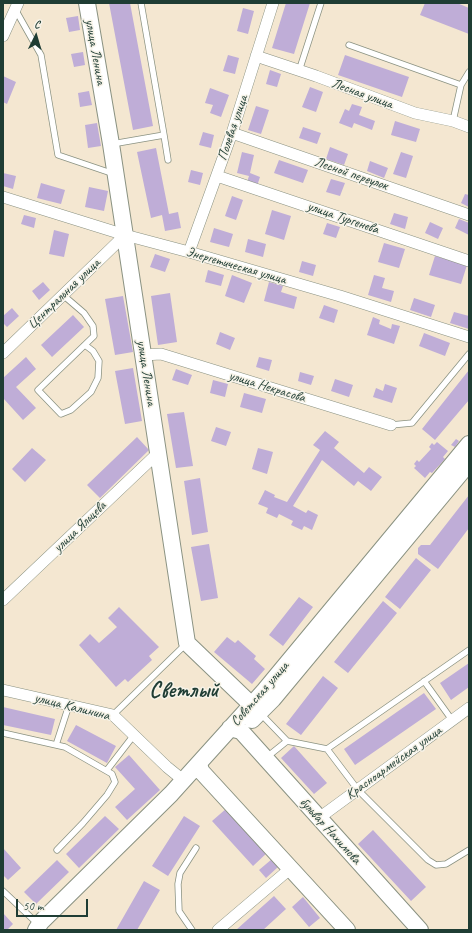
<!DOCTYPE html>
<meta charset="utf-8">
<style>
body{margin:0}
#map{position:relative;width:472px;height:933px;overflow:hidden;background:#f4e7d1;font-family:Caveat,sans-serif}
canvas{display:block}
.frame{position:absolute;inset:0;border:4px solid #1f3d34;pointer-events:none}
.north{position:absolute;left:16px;top:16px;width:40px;height:40px;-webkit-text-stroke:3px #f7f3e8;paint-order:stroke;rotate:5deg;font-size:11px;font-weight:700;line-height:16px;text-align:center;color:#1f3d34}
.north::after{content:'';display:block;margin:auto;width:14px;height:18px;background:#1f3d34;clip-path:polygon(50% 0,100% 100%,50% 72%,0 100%)}
.scale{position:absolute;left:16px;top:899px;width:72px;height:18px;box-sizing:border-box;border:2px solid #1f3d34;border-top:0;padding-left:5px;font-size:12px;line-height:14px;white-space:nowrap;color:#1f3d34;-webkit-text-stroke:3px #f7f3e8;paint-order:stroke}
</style>
<div id="map">
<canvas width="472" height="933"></canvas>
<div class="frame"></div>
<div class="north">С</div>
<div class="scale">50 m</div>
</div>
<script>
const context = document.querySelector('canvas').getContext('2d');
context.lineJoin = 'round';
function fill(path, color) { context.fillStyle = color; context.fill(path, 'evenodd'); }
const toPath = rows => new Path2D(rows.map(r => 'M' + r).join(''));
function stroke(path, color, width, dash) { context.strokeStyle = color; context.lineWidth = width; context.lineCap = dash ? 'butt' : 'round'; context.setLineDash(dash || []); context.stroke(path); }
function drawText(font, color, halo, rows, align = 'center') {
  context.font = font + ' Caveat,sans-serif'; context.lineWidth = 3; context.setLineDash([]); context.textBaseline = 'middle'; context.strokeStyle = halo; context.fillStyle = color; for (const [text, x, y, turn = 0] of rows) {
    context.save(); context.translate(x, y); context.rotate((+turn || 0) * Math.PI / 180); context.textAlign = isNaN(turn) ? turn : align; if (halo) context.strokeText(text, 0, 0); context.fillText(text, 0, 0); context.restore();
  }
}
fill(toPath([
 [109,3,130,3,153,126,133,130],
 [286,3,310,3,294,54,272,48],
 [425,3,457,3,469,8,469,34,420,15],
 [243,8,254,11,248,34,237,31],
 [78,16,80,30,69,32,66,18],
 [83,52,85,65,74,67,71,54],
 [228,55,239,58,235,74,223,71],
 [345,55,409,77,402,97,338,75],
 [270,70,281,74,277,87,266,84],
 [3,76,16,82,7,104,3,102],
 [310,87,323,92,316,112,302,107],
 [210,88,229,95,221,117,210,113,213,105,205,103],
 [89,91,92,105,80,107,78,93],
 [352,104,362,107,359,115,375,121,372,130,354,123,352,128,339,123,345,109,349,111],
 [256,106,269,110,261,134,248,130],
 [395,121,420,129,416,142,391,135],
 [97,123,101,146,88,148,85,125],
 [303,127,321,133,317,144,299,138],
 [203,132,214,135,211,148,199,145],
 [330,147,348,154,344,165,326,159],
 [156,148,169,214,178,212,181,228,165,231,162,215,151,218,137,152],
 [242,152,254,155,250,173,260,177,257,186,247,182,249,176,237,173],
 [401,152,413,156,406,178,393,174],
 [279,160,308,170,303,183,274,173],
 [370,161,388,168,384,178,367,171],
 [191,170,203,173,200,185,188,182],
 [3,173,16,176,13,189,3,186],
 [331,179,345,183,340,196,326,192],
 [41,183,65,190,61,204,37,198],
 [89,187,108,191,104,211,85,207],
 [465,194,469,195,469,207,461,203],
 [232,196,243,200,236,220,225,216],
 [272,210,291,216,284,240,265,234],
 [394,213,408,217,405,229,390,224],
 [24,215,36,218,34,228,21,224],
 [459,219,469,223,469,235,455,228],
 [430,222,443,228,438,239,425,233],
 [327,223,340,227,336,238,323,234],
 [214,228,233,234,229,247,210,242],
 [54,230,69,234,64,257,49,254],
 [248,239,266,244,263,257,245,252],
 [384,243,405,249,399,268,378,262],
 [155,254,170,259,165,272,150,267],
 [435,256,467,265,461,284,429,275],
 [302,261,316,265,313,276,299,272],
 [208,270,224,275,221,286,205,282],
 [232,275,252,283,244,303,225,296],
 [374,275,385,278,382,288,394,291,391,302,368,295],
 [43,282,50,290,39,300,32,291],
 [269,282,283,286,281,292,297,297,294,309,264,301],
 [170,293,177,342,158,345,151,296],
 [123,296,133,352,115,355,105,299],
 [414,298,435,305,431,317,410,310],
 [324,305,338,310,334,323,319,318],
 [12,308,19,316,7,327,3,323,3,316],
 [454,312,469,316,469,329,450,323],
 [73,315,84,327,52,357,41,345],
 [373,317,380,320,379,324,391,329,392,324,400,326,394,344,367,335],
 [220,332,235,338,230,350,216,344],
 [424,333,450,343,445,356,419,346],
 [26,357,36,369,16,387,36,408,23,420,3,398,3,378],
 [259,357,272,360,269,371,256,367],
 [133,368,142,421,125,424,115,371],
 [176,369,192,375,188,385,172,380],
 [469,370,469,400,435,440,422,429],
 [300,372,314,376,311,385,298,381],
 [335,379,353,385,349,397,331,391],
 [213,380,228,384,225,397,210,393],
 [385,384,397,388,392,403,373,397,376,388,383,391],
 [244,393,266,399,262,413,240,407],
 [184,412,193,466,176,468,167,414],
 [216,427,231,432,226,446,211,441],
 [325,431,339,442,334,448,364,473,369,467,382,477,371,491,358,481,354,486,322,460,293,506,306,513,308,510,318,515,312,530,304,526,302,530,291,525,293,521,279,514,277,518,266,513,268,508,258,504,265,490,275,495,274,497,287,502,320,450,313,445],
 [137,437,149,450,100,498,87,485],
 [456,439,459,441,455,447,451,445],
 [437,442,448,451,443,457,445,459,432,473,430,472,425,478,414,468,416,466,414,464,417,460,419,462,431,449,429,447,432,443,434,445],
 [32,448,46,460,25,482,12,469],
 [258,448,273,452,267,474,252,469],
 [200,478,208,532,192,535,184,481],
 [469,495,469,528,438,569,418,554,418,548,421,545,430,545],
 [209,544,218,598,201,601,191,547],
 [416,558,431,570,400,609,385,597],
 [299,597,313,607,283,646,269,635],
 [383,601,397,613,348,673,334,662],
 [119,607,159,647,149,656,152,660,128,682,125,679,116,687,79,645,90,634,99,643,117,627,108,618],
 [227,637,235,643,238,640,256,656,254,659,265,669,252,684,214,652],
 [469,663,469,687,451,700,440,683],
 [323,676,338,688,301,735,286,724],
 [424,693,436,709,355,765,344,749],
 [3,707,55,719,51,735,3,725],
 [76,725,116,746,107,763,67,741],
 [294,746,327,783,314,794,281,758],
 [129,755,160,790,127,820,115,807,135,789,115,767],
 [227,808,268,852,253,866,212,821],
 [105,816,119,829,79,868,66,854],
 [184,816,200,826,168,876,152,866],
 [373,830,426,887,411,901,358,844],
 [3,848,21,868,8,880,3,875],
 [272,859,278,867,266,878,259,870],
 [57,860,69,872,36,904,24,892],
 [144,881,160,890,137,930,116,930],
 [274,896,286,909,263,930,236,930],
 [303,897,320,918,309,927,292,907],
 [3,913,13,924,7,930,3,930]
]), '#bfadd7');
const lane = toPath([
 [15,9,41,55,58,155,114,174],
 [349,45,461,85],
 [299,71,321,3],
 [453,121,461,85,469,72],
 [164,135,168,160],
 [112,144,164,135,141,3],
 [63,295,84,313,93,326,94,336,38,390,61,414,71,410,91,392,98,378,99,361,93,351,85,345],
 [391,425,412,423,469,354],
 [424,681,452,720],
 [260,713,287,741],
 [113,715,186,644],
 [3,733,65,747,112,774,115,782,107,795,83,823,57,850],
 [56,745,69,705],
 [327,749,469,650],
 [267,757,287,741,327,749,358,790,428,860,436,865,446,864,469,850],
 [107,770,134,735],
 [3,891,39,925],
 [192,930,179,911,178,884,180,873,196,848]
]);
const street = toPath([
 [3,36,18,3],
 [256,56,316,76,415,113,453,121,469,127],
 [232,133,469,215],
 [217,176,469,261],
 [3,197,125,235,189,252,340,296,469,337],
 [189,252,232,133,273,3],
 [3,353,125,235],
 [143,355,161,354,391,425],
 [3,600,158,453],
 [3,690,113,715,167,767,183,780],
 [319,818,469,708],
 [218,930,291,868]
]);
const secondary = toPath([
 [87,3,111,144,187,643,260,713],
 [252,720,273,699,469,463],
 [230,728,241,731,420,930],
 [199,763,201,771,347,930],
 [36,930,41,922,171,794,264,691,469,444]
]);
stroke(lane, '#8a9282', 7);
stroke(street, '#8a9282', 12);
stroke(secondary, '#8a9282', 18);
stroke(lane, '#fff', 5.5);
stroke(street, '#fff', 11);
stroke(secondary, '#fff', 16);
drawText('14px', '#1f3d34', '#f7f3e8', [
 ["улица Ленина",95,52,80],
 ["Лесная улица",362,94,20],
 ["Полевая улица",233,128,-71],
 ["Лесной переулок",351,174,19],
 ["улица Тургенева",343,218,19],
 ["Энергетическая улица",236,266,16],
 ["Центральная улица",64,294,-44],
 ["улица Ленина",146,373,81],
 ["улица Некрасова",267,387,17],
 ["улица Яльцева",80,527,-44],
 ["Советская улица",260,694,-49],
 ["улица Калинина",72,707,14],
 ["Красноармейская улица",394,763,-36],
 ["бульвар Нахимова",330,831,48]
]);
drawText('bold 22px', '#1f3d34', '#f7f3e8', [
 ["Светлый",184,691]
]);
</script>
